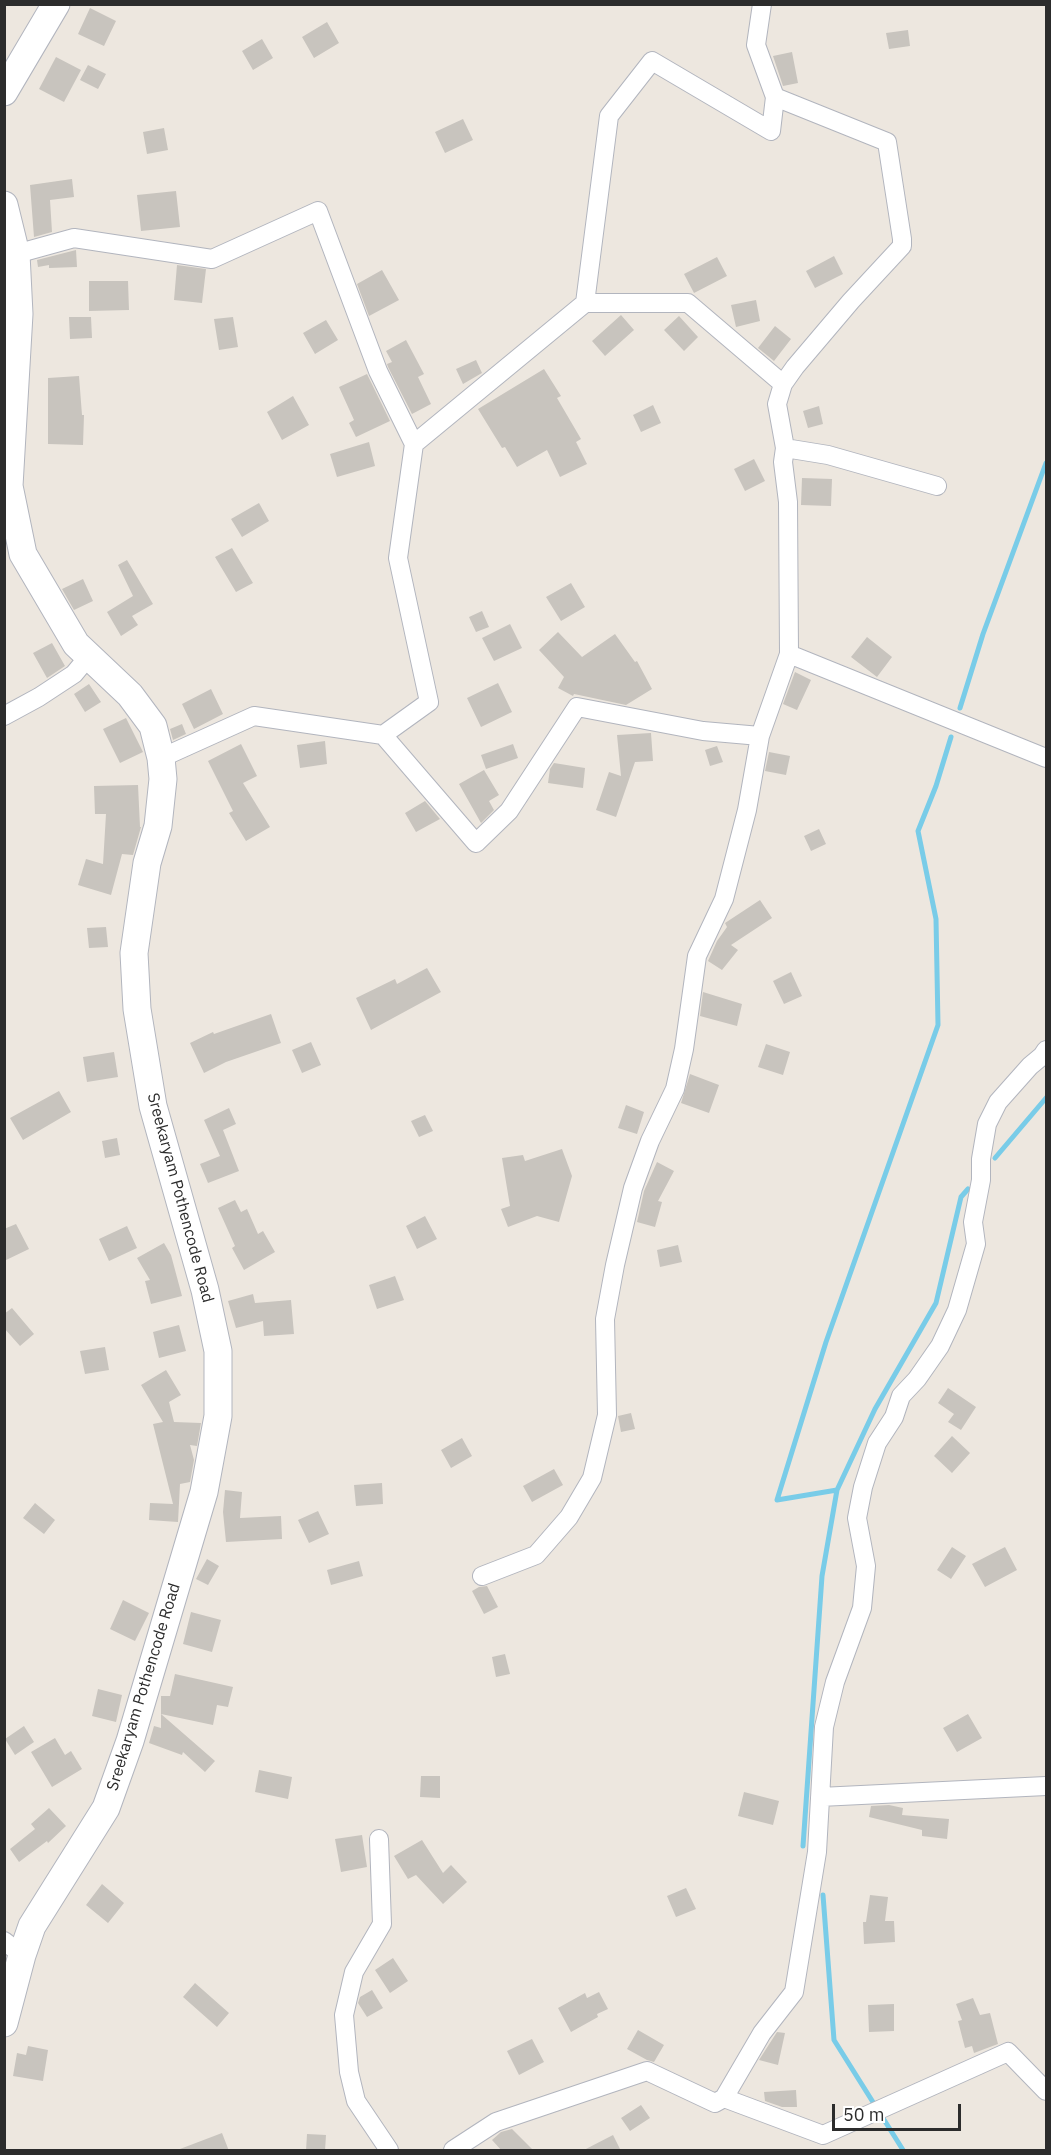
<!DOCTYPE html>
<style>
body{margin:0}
#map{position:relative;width:1051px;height:2155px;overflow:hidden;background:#ede7df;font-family:"IBM Plex Sans",sans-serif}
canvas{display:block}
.frame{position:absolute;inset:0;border:6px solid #2c2c2c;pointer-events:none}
.scale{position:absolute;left:832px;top:2104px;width:129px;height:27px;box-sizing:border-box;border:3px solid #2c2c2c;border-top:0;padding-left:8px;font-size:18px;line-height:21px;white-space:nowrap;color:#2c2c2c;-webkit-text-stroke:4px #fff;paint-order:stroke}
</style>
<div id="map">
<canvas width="1051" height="2155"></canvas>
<div class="frame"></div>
<div class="scale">50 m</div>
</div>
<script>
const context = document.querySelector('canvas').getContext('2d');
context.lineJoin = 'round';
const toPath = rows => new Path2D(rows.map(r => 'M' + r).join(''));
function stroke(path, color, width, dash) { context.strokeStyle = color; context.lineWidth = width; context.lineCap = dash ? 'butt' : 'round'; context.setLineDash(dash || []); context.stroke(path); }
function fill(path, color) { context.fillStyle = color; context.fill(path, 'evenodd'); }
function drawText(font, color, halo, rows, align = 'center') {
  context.font = font + ' "IBM Plex Sans",sans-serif'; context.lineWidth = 6; context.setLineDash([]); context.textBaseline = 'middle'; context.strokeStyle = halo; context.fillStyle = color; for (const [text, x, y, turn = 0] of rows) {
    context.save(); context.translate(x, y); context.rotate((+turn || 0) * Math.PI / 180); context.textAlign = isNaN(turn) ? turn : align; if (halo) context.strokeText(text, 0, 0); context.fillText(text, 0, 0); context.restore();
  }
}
stroke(toPath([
 [960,708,983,634,1046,463],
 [995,1158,1046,1098],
 [837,1490,875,1409,936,1303,961,1197,968,1189],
 [803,1846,822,1576,837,1490,777,1500,826,1342,938,1025,936,919,918,831,936,786,951,737],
 [823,1895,834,2040,903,2150]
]), '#79cce8', 5);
fill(toPath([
 [90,8,116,21,104,46,78,34],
 [327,22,339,43,314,58,302,37],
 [908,30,910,46,889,49,886,33],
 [262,39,273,58,253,70,242,51],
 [792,52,798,83,783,86,773,56],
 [56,57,81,70,64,102,39,89],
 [88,65,106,74,98,89,80,80],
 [463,119,473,140,445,153,435,132],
 [164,128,168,150,147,154,143,132],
 [72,179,74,197,50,200,52,232,34,237,30,185],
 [176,191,180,227,141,231,137,195],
 [76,250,77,267,49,268,49,265,38,267,37,260],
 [834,256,843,274,815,288,806,271],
 [717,257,727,276,694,293,684,274],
 [177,265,206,269,202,303,174,300],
 [382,270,399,300,369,316,357,284],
 [89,281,128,281,129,310,89,311],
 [756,300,760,321,736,327,731,305],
 [621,315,634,330,605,356,592,341],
 [679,316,698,337,684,351,664,330],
 [69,317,91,317,92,338,70,339],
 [233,317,238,347,219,350,214,319],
 [326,320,338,340,315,354,303,333],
 [775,326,791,339,774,361,758,348],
 [406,340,424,374,418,377,431,404,412,414,388,367,387,364,392,362,386,351],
 [476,360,482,373,463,384,456,369],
 [544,369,561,396,557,398,581,439,576,442,587,464,560,477,547,450,517,467,505,447,502,448,478,409],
 [367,374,390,421,356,437,349,423,354,420,339,387],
 [79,376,82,415,84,415,83,445,48,444,48,378],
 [293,396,309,425,282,440,267,412],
 [653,405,661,423,641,432,633,415],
 [819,406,823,424,808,428,803,411],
 [369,442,375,466,337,477,330,454],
 [754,459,765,481,745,491,734,469],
 [802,478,832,479,831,506,801,505],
 [259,503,269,521,242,537,231,519],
 [232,548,253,583,236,592,215,557],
 [127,560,153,604,132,616,138,625,121,636,107,612,133,596,118,565],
 [83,579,93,601,74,610,62,589],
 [571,583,585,607,561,621,546,597],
 [482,611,489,627,476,632,469,617],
 [510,624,522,648,494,661,482,638],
 [558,632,582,657,615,634,635,662,637,661,652,689,626,705,574,694,573,696,558,688,564,677,539,650],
 [867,637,892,657,877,677,851,657],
 [52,643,65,666,47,678,33,653],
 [795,672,811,680,797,710,783,704],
 [498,683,512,712,481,727,467,698],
 [89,684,101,702,85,712,74,694],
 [211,689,223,714,194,729,182,704],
 [126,718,143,752,120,763,103,729],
 [182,724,186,734,173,740,170,729],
 [651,733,653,761,635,762,616,817,596,810,609,772,621,776,617,735],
 [325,741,327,764,300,768,297,745],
 [241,744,257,776,243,783,270,827,246,841,229,813,233,811,208,761],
 [513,744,518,758,486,769,481,755],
 [717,746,723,762,710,766,705,750],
 [769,752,790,756,786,775,765,771],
 [554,763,585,768,583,788,548,783,550,769],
 [484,770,499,795,489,801,494,810,481,823,459,784],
 [138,785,140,827,141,827,133,855,122,854,111,895,78,885,86,859,103,864,106,814,95,814,94,786],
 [425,801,440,819,416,832,405,813],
 [819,829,826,844,811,851,804,836],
 [760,900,772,918,731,945,738,950,722,970,708,961,717,941,727,927,725,923],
 [106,927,108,947,89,948,87,928],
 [427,968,441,992,371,1030,356,998,395,979,397,984],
 [791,972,802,996,784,1004,773,981],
 [703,992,742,1004,737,1026,700,1016],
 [271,1014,281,1043,226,1062,204,1073,190,1043,213,1032,214,1034],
 [311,1042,321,1065,302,1073,292,1050],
 [766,1044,790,1052,783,1075,758,1067],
 [114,1052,118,1077,87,1082,83,1057],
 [690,1074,719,1085,709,1113,681,1103],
 [59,1091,71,1112,23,1140,10,1118],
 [626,1105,644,1112,637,1134,618,1128],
 [229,1108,236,1124,223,1130,239,1171,208,1183,200,1164,220,1156,204,1120],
 [425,1115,433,1131,419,1137,411,1121],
 [117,1138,120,1155,105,1158,102,1141],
 [562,1149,572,1176,559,1222,537,1216,508,1227,501,1209,510,1206,502,1158,523,1155,525,1161],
 [657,1162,674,1171,658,1201,662,1202,655,1227,637,1222,644,1191],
 [235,1200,241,1212,247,1209,258,1234,263,1231,275,1252,244,1270,232,1248,235,1246,218,1208],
 [425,1216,437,1239,417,1249,406,1226],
 [16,1224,29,1249,4,1261,4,1229],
 [127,1226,137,1248,109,1261,99,1239],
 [164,1243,171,1255,182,1296,151,1304,145,1281,150,1280,137,1258],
 [678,1245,682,1262,660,1267,657,1250],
 [395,1276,404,1300,377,1309,369,1285],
 [253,1294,255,1303,291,1300,294,1334,264,1336,263,1321,236,1328,228,1301],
 [12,1308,34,1334,20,1346,4,1328,4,1314],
 [179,1325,186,1351,159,1358,153,1332],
 [105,1347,109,1370,85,1374,80,1351],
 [166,1370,181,1395,169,1402,174,1422,201,1423,197,1446,190,1445,194,1460,190,1482,180,1484,178,1522,149,1520,150,1503,173,1504,153,1424,163,1422,141,1385],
 [948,1388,976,1407,961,1430,948,1422,954,1414,938,1403],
 [631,1413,635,1429,621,1432,618,1416],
 [952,1436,970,1453,952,1473,934,1456],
 [462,1438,472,1456,451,1468,441,1450],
 [554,1469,563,1485,532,1502,523,1486],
 [382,1483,383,1504,356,1506,354,1485],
 [225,1490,242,1492,240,1518,281,1516,282,1539,226,1542,223,1512],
 [35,1503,55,1520,44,1534,23,1518],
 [318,1511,329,1534,309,1543,298,1520],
 [952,1547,966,1556,951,1579,937,1570],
 [1005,1547,1017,1570,985,1587,972,1564],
 [207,1559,219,1566,208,1585,196,1579],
 [359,1561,363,1576,331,1585,327,1570],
 [487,1586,498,1607,484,1614,472,1591,479,1587],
 [123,1600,149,1613,135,1641,110,1629],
 [191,1612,221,1620,212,1652,183,1644],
 [505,1654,510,1674,496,1677,492,1657],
 [175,1674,233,1687,228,1707,217,1705,213,1725,161,1714,161,1696,170,1696],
 [98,1689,122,1695,116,1722,92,1716],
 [161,1714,215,1761,205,1772,183,1752,182,1755,149,1743,154,1726,161,1728],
 [968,1714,982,1738,957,1752,943,1728],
 [24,1726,34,1742,15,1755,5,1739],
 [55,1738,65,1755,71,1751,82,1769,52,1787,31,1752],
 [259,1770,292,1777,288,1799,255,1792],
 [421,1776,440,1776,440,1798,420,1797],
 [744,1792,779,1801,773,1825,738,1816],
 [889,1805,903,1808,902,1815,949,1819,947,1839,922,1836,922,1830,869,1817,871,1806],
 [49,1808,66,1826,48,1843,47,1841,19,1862,10,1849,35,1829,31,1824],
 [362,1835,367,1867,341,1872,335,1839],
 [422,1840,443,1873,451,1865,467,1882,443,1904,416,1875,408,1879,394,1856],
 [102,1884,124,1903,108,1923,86,1905],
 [686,1888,696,1909,676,1917,667,1896],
 [870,1895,888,1897,885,1921,894,1921,895,1942,864,1944,863,1922,866,1922],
 [393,1958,408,1981,390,1993,375,1970],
 [195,1983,229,2013,217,2027,183,1997],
 [372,1990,383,2008,367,2017,358,2003,360,1997],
 [599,1992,608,2009,597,2014,598,2017,571,2032,558,2008,585,1993,587,1998],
 [973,1998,980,2015,990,2013,998,2044,974,2053,972,2046,965,2048,958,2021,962,2020,956,2004],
 [894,2004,894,2031,869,2032,868,2005],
 [638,2030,664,2045,654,2062,647,2060,627,2049],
 [777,2032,785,2033,778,2065,759,2060],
 [532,2039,544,2062,519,2075,507,2051],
 [28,2046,48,2050,43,2081,13,2076,17,2053,26,2055],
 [796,2090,797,2107,782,2107,765,2101,764,2092],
 [641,2105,650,2118,630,2131,621,2118],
 [512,2129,534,2151,502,2151,492,2140,501,2132],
 [222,2133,229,2151,180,2151,180,2149],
 [307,2134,326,2135,325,2151,306,2151],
 [613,2135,621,2151,582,2151]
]), '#c8c4be');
const street = toPath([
 [762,4,756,45,775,97],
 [16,254,74,238,212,259,318,211,378,371,414,444,398,558,429,702,383,735],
 [585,303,688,303,783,384],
 [414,444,585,303,609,116,652,61,771,131,775,97,887,142,902,239,902,246,851,301,795,367,783,384,777,404,785,448],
 [789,654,1046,758],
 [4,716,39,697,74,674,89,656],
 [161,758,254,716,383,735,476,843,509,811,577,707,703,731,760,736],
 [482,1576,536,1555,569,1517,592,1478,607,1415,605,1319,615,1265,633,1188,650,1141,675,1089,684,1049,697,956,724,899,747,810,760,736,789,654,788,502,783,462,785,448,828,455,937,486],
 [820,1797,1046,1786],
 [379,1839,382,1924,354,1972,344,2015,349,2072,356,2101,389,2150],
 [4,1941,22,1955],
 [724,2098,823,2135,1008,2052,1046,2091],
 [453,2150,496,2122,647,2071,715,2103,724,2098,762,2033,794,1992,817,1852,824,1727,835,1682,862,1608,866,1566,857,1518,863,1487,877,1443,894,1417,901,1396,917,1379,940,1346,957,1310,976,1244,973,1222,981,1180,981,1159,987,1124,998,1102,1030,1066,1042,1056,1046,1050]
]);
const secondary = toPath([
 [4,92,56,4],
 [4,205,16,254,19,314,9,486,23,554,76,644,130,695,153,726,161,758,163,779,158,826,147,863,134,953,137,1009,153,1106,205,1290,218,1351,218,1416,204,1492,130,1741,106,1808,32,1926,22,1955,4,2023]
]);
stroke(street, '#b2b5be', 20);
stroke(secondary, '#b2b5be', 29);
stroke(street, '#fff', 18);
stroke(secondary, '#fff', 27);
drawText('16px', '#2c2c2c', '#fff', [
 ["Sreekaryam Pothencode Road",180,1198,75],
 ["Sreekaryam Pothencode Road",144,1687,-73]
]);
</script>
